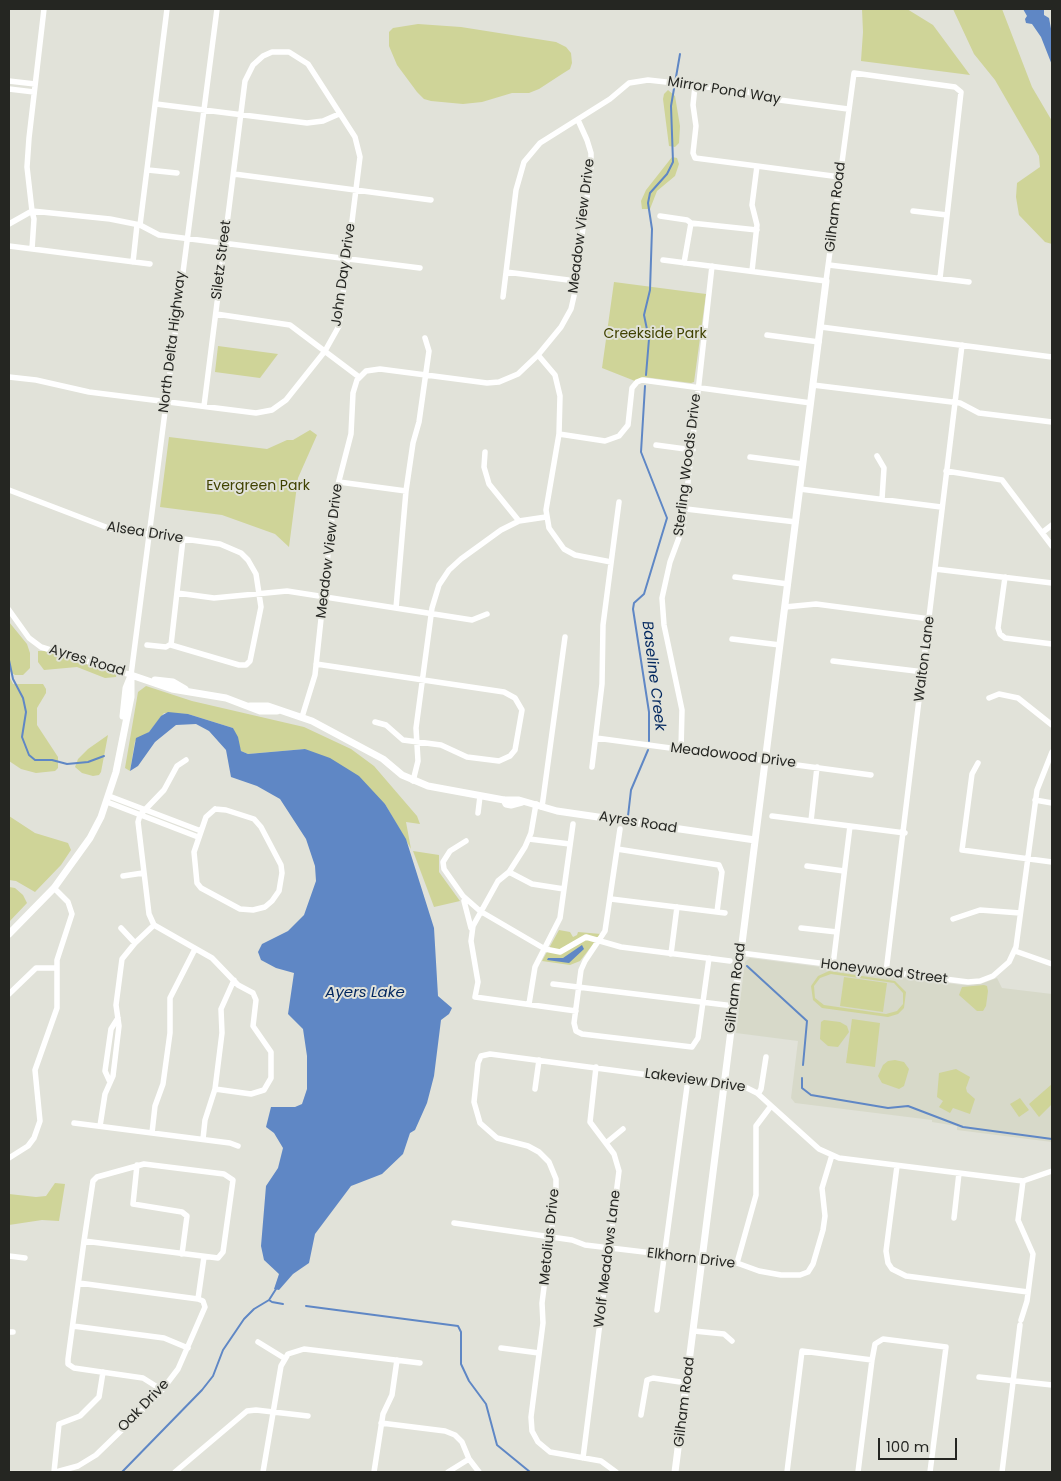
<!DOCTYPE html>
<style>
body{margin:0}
#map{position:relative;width:1061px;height:1481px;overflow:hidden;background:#e1e2d9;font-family:Poppins,sans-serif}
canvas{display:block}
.frame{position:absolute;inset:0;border:10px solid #252622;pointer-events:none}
.scale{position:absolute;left:878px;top:1438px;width:79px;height:22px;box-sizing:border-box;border:2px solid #252622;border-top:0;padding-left:6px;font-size:15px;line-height:18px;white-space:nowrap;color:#252622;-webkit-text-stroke:4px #e1e2d9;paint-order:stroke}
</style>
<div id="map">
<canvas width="1061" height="1481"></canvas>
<div class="frame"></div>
<div class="scale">100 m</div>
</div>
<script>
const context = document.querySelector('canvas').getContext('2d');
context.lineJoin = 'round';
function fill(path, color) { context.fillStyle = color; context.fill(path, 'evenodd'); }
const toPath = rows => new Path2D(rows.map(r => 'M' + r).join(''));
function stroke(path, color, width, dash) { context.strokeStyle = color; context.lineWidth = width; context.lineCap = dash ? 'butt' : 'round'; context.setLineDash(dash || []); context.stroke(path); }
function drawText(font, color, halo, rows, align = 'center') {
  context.font = font + ' Poppins,sans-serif'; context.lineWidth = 4; context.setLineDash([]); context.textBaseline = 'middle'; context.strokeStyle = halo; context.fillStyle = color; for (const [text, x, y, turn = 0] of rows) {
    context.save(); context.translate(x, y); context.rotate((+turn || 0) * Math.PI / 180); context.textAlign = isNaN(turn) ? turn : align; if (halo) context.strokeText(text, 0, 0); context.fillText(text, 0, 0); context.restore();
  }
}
fill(toPath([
 [750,958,962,985,981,984,997,978,1002,988,1052,994,1052,1142,957,1130,957,1126,932,1122,932,1120,795,1103,791,1098,798,1041,736,1033,745,962]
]), '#d7d9c9');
fill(toPath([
 [862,9,907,9,933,25,970,75,861,61,863,32],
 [953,9,1002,9,1032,87,1052,121,1052,244,1045,242,1019,215,1016,197,1017,183,1040,167,1039,156,995,80,974,54],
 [418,24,461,27,556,42,566,47,571,53,572,63,570,69,562,74,539,89,529,93,512,93,482,102,463,104,431,101,424,99,417,92,397,65,389,46,389,32,393,28],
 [668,90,675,96,680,126,679,143,675,147,669,146,663,99,664,94],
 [672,157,677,158,679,164,675,176,657,191,650,209,642,209,641,201,646,190],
 [614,282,706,294,694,382,691,383,644,377,635,381,602,368],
 [218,346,278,354,260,378,215,372],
 [310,430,317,435,298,478,289,547,275,534,222,515,160,507,169,437,267,449,287,440,293,440],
 [9,622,27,644,30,653,30,668,23,675,15,675,9,671],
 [38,651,46,651,117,672,116,677,105,678,77,667,44,670,38,662],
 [9,676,13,684,43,684,46,689,46,693,37,708,37,725,58,757,58,768,55,771,36,773,21,769,9,761],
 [146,686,192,701,304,727,351,749,374,766,417,816,420,824,406,822,411,849,385,804,305,749,248,754,241,751,233,728,188,714,164,713,149,732,135,741,130,771,125,768,138,692],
 [108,735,101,772,99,775,93,776,82,773,75,767,78,759,88,749],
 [9,816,35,833,68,843,71,850,61,865,35,892,16,881,9,880],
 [413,851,439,855,439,872,460,901,434,907],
 [9,887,15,888,23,895,27,903,9,922],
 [559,930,570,932,573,937,577,935,578,932,601,934,580,961,570,965,542,961],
 [829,971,895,981,906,992,904,1008,898,1014,888,1017,822,1008,813,1000,811,986,818,976],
 [831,974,894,983,903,993,903,1004,897,1011,886,1014,824,1005,815,998,814,986,820,978],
 [844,977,887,983,883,1012,840,1006],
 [984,985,987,986,988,991,986,1006,983,1011,977,1011,959,995,962,987],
 [852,1019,880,1023,875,1067,846,1063],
 [824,1020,840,1022,847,1026,849,1032,838,1047,828,1046,820,1039,821,1022],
 [895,1060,904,1062,909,1069,904,1086,899,1089,882,1083,878,1076,883,1065,888,1061],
 [956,1069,970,1077,966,1088,967,1092,975,1099,970,1114,953,1108,950,1113,939,1107,943,1101,937,1097,939,1073],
 [1052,1084,1052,1104,1039,1117,1029,1104],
 [1020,1098,1029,1110,1019,1117,1010,1104],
 [55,1183,65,1184,59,1221,42,1220,9,1225,9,1194,36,1197,46,1196]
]), '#cfd498');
fill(toPath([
 [1023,9,1044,9,1044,15,1049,18,1052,34,1052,65,1041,37,1032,24,1026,23,1025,19,1027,16],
 [168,712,188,714,233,728,238,737,241,751,248,754,305,749,330,758,359,776,385,804,406,839,434,928,438,996,452,1008,449,1014,441,1020,434,1076,427,1103,415,1130,410,1133,403,1154,382,1174,351,1186,315,1234,309,1263,293,1274,279,1290,274,1289,279,1274,264,1260,261,1246,266,1186,278,1168,283,1148,274,1133,266,1127,271,1107,295,1107,302,1104,307,1089,307,1056,303,1029,288,1014,294,973,276,968,261,960,258,952,262,944,288,931,304,915,316,881,315,866,306,839,280,799,257,786,231,777,226,750,209,731,196,724,176,725,155,742,138,766,130,771,136,738,149,732,161,716],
 [582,945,584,949,569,963,547,960,548,958,563,958]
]), '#5f87c5');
stroke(toPath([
 [646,375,649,339,644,315,650,290,652,229,648,203,650,193,667,174,673,162,671,106,680,54],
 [645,386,641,452,667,518,644,594,634,603,633,609,649,712,649,741],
 [9,660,13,679,23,698,26,712,22,737,29,755,35,760,52,760,67,764,88,762,104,756],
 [628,816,631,790,648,750],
 [747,966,807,1021,803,1065],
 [802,1078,802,1088,811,1095,888,1108,908,1106,963,1127,1052,1139],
 [276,1289,269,1300,272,1302,283,1304],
 [306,1306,458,1326,461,1332,461,1364,469,1381,486,1404,497,1445,530,1472],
 [122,1472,202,1390,213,1376,223,1350,244,1319,254,1309,269,1300]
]), '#5f87c5', 2);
stroke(toPath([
 [44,9,29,138,27,167,32,211,110,219,140,225,159,235,420,268],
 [9,81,35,84],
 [695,86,693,105,696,126,693,153,695,158,757,166,752,205,757,225,752,271],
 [9,89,34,92],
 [156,104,307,123,323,121,339,114],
 [757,166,840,177],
 [148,170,177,173],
 [234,174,431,200],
 [913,211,947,215],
 [660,216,687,220,691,223,757,230],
 [9,224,32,211,34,219,32,249],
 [140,225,167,9],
 [9,246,150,264],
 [663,260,826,281,854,73,955,87,961,92,940,278],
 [133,262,137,225],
 [684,263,691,223],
 [829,265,969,282],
 [506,272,576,281],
 [503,297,516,190,524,162,540,143,610,99,629,83,648,80,666,82,748,92,772,99,848,109],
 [216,314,290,325,359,377],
 [821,327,1052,357],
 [767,335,819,342],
 [538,355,555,375,560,396,559,434,546,510,549,528,564,549,575,555,611,562],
 [9,377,36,380,89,392,256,413,272,410,286,400,325,351,339,326,360,157,355,137,308,64,289,52,272,52,263,56,253,65,245,81,204,406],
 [813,385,960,403,979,413,1052,422],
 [559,434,605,441,619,436,628,425,632,388,637,382,642,380,811,403],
 [656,445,693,450],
 [485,452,484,467,489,484,519,521],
 [877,456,884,468,882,499],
 [750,457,803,464],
 [946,471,1002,480,1052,546],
 [339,482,406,491],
 [800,489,941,507],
 [9,490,111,529,220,544,241,553,248,560,256,574,261,607,250,661,246,665,239,665,171,645,183,539],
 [686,509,796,522],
 [1043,532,1052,525],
 [935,569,1052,583],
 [735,577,788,584],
 [1005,577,998,628,1000,634,1005,638,1052,644],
 [177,593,214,598,287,591,472,620,487,614],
 [785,607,816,604,930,619],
 [396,608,406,491,413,443,419,422,429,351,425,338],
 [9,610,29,638,41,647,131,675,217,9],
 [732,639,780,645],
 [147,645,166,647,171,644],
 [833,661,924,672],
 [316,664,504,692,515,698,522,710,515,750,510,756,499,761,467,757,441,745,403,740,386,725,375,722],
 [989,698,999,694,1018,698,1052,725],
 [302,717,315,675,331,526,335,496,351,434,353,393,357,380,366,371,380,369,487,383,499,382,518,374,538,355,561,327,571,309,574,296,591,167,591,153,587,140,578,120],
 [596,738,871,775],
 [681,749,682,710,664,625,662,598,670,562,683,527,712,266],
 [186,760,177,766,164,790,140,815,138,822,149,914,154,925,212,958,238,985,253,993,256,1000,253,1026,271,1052,271,1078,264,1090,251,1094,215,1089],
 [978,763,972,774,962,850,1052,862],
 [592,767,602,684,603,625,619,502],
 [413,781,418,761,416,728,432,608,439,585,449,570,461,559,501,530,519,521,546,517],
 [109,796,201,831],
 [1035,800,1052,803],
 [107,802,198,837],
 [536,804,531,833,525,847,509,872,498,881,473,926,471,941,478,982,475,997,576,1011],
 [542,807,565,637],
 [215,809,226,810,254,819,261,827,281,865,282,873,279,891,272,901,265,907,253,910,240,909,201,888,197,883,194,852,206,817,215,809],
 [478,813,480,796],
 [772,816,905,833],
 [811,821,817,767],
 [620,829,605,931,585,961,581,970,574,1023,576,1031,582,1034,692,1047,698,1038,709,958],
 [529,839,570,844],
 [466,841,450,851,443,862,444,869,463,896,480,911,545,949,560,952,586,937,621,947,730,961],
 [617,849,719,865,722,872,717,912],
 [807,866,844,871],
 [509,872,532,884,564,889],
 [123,876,143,873],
 [611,899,725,913],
 [464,901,471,928],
 [953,919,980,910,1020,913],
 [121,928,135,943],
 [801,928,837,932],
 [1015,951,1052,964],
 [741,953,968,982,980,981,993,976,1009,962,1016,947,1037,790,1052,752],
 [671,954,677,907],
 [833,965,850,826],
 [886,972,962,345],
 [553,984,734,1006],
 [9,994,36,968,56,968],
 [529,1004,535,967,560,918,573,824],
 [110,1082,105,1071,111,1029,118,1018],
 [535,1089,539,1060],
 [758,1094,761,1089,766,1057],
 [74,1123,230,1143,238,1146],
 [100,1126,105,1094,113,1076,119,1026,116,1005,122,959,135,943,154,925],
 [152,1133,155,1106,163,1084,170,1033,170,998,195,949],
 [203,1139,205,1120,215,1089,222,1033,221,1009,234,980],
 [606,1143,623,1129],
 [9,1158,28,1146,34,1138,40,1121,35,1070,57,1008,57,960,72,914,68,902,54,888],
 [137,1165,133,1204,182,1212,187,1216,182,1254],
 [897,1166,886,1251,888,1263,892,1269,906,1276,1028,1292],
 [954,1218,959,1173],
 [454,1223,572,1240,585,1245,737,1263,759,1271,781,1275,800,1275,808,1272,813,1264,823,1230,825,1216,822,1188,832,1155],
 [84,1241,218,1258,223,1252,233,1180,224,1174,144,1164,97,1177,93,1181,84,1241,68,1359,68,1364,74,1368,143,1378,162,1390],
 [9,1256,25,1258],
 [737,1263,756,1195,756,1126,771,1106],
 [79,1283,198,1299],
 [657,1310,688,1079],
 [1021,1320,1027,1301,1033,1254,1018,1220,1023,1181],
 [73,1326,164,1338,188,1348],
 [694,1331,724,1334,732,1341],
 [9,1332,13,1332],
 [258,1342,284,1358],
 [501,1348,539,1353],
 [979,1377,1052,1385],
 [641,1415,647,1380,653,1378,687,1383],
 [381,1423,445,1431,455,1435,462,1442,469,1459,479,1472],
 [583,1458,619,1171,614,1154,590,1122,596,1067],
 [54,1472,59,1424,80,1416,99,1397,103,1372],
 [56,1472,78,1466,96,1455,159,1394,178,1369,205,1307,203,1301,198,1299,204,1257],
 [175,1472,247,1411,256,1410,308,1416],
 [263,1472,281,1366,288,1354,304,1349,420,1363],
 [374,1472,383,1414,392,1395,397,1360],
 [448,1472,469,1459],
 [616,1472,601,1461,550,1452,538,1442,532,1431,531,1417,543,1323,542,1303,556,1195,556,1179,549,1162,539,1152,528,1146,497,1138,480,1123,474,1102,478,1063,481,1056,490,1054,747,1088,757,1093,819,1149,839,1158,1023,1181,1052,1171],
 [787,1472,802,1351,872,1360,875,1344,883,1339,946,1347,930,1472],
 [858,1472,872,1360],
 [1002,1472,1020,1325]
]), '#fff', 5.5);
stroke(toPath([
 [131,675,172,689,226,698,260,711,277,711],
 [155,680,173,682,185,689],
 [250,706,268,706,312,721,383,759,402,775,428,786,504,800,519,800,557,811,755,840],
 [123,716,126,688,130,678],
 [504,800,506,804,511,805,522,802],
 [9,934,54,888,90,838,101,817,116,772,131,697,131,675],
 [675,1472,826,281]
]), '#fff', 7);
drawText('14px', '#252622', '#e1e2d9', [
 ["Mirror Pond Way",724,91,9],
 ["Gilham Road",836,207,-83],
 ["Meadow View Drive",582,226,-83],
 ["Siletz Street",222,260,-83],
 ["John Day Drive",344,275,-82],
 ["North Delta Highway",173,342,-83],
 ["Sterling Woods Drive",688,465,-83],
 ["Alsea Drive",145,533,9],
 ["Meadow View Drive",330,551,-83],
 ["Walton Lane",925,659,-83],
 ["Ayres Road",87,661,17],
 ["Meadowood Drive",733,756,7],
 ["Ayres Road",638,823,9],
 ["Honeywood Street",884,972,7],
 ["Gilham Road",736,988,-83],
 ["Lakeview Drive",695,1081,8],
 ["Metolius Drive",550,1237,-84],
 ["Wolf Meadows Lane",608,1259,-83],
 ["Elkhorn Drive",691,1259,7],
 ["Gilham Road",685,1402,-83],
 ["Oak Drive",144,1406,-46]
]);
drawText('14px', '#404200', '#e1e2d9', [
 ["Creekside Park",655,334],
 ["Evergreen Park",258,486]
]);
drawText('italic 15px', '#01265e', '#e1e2d9', [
 ["Baseline Creek",653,676,83],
 ["Ayers Lake",365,993]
]);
</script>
